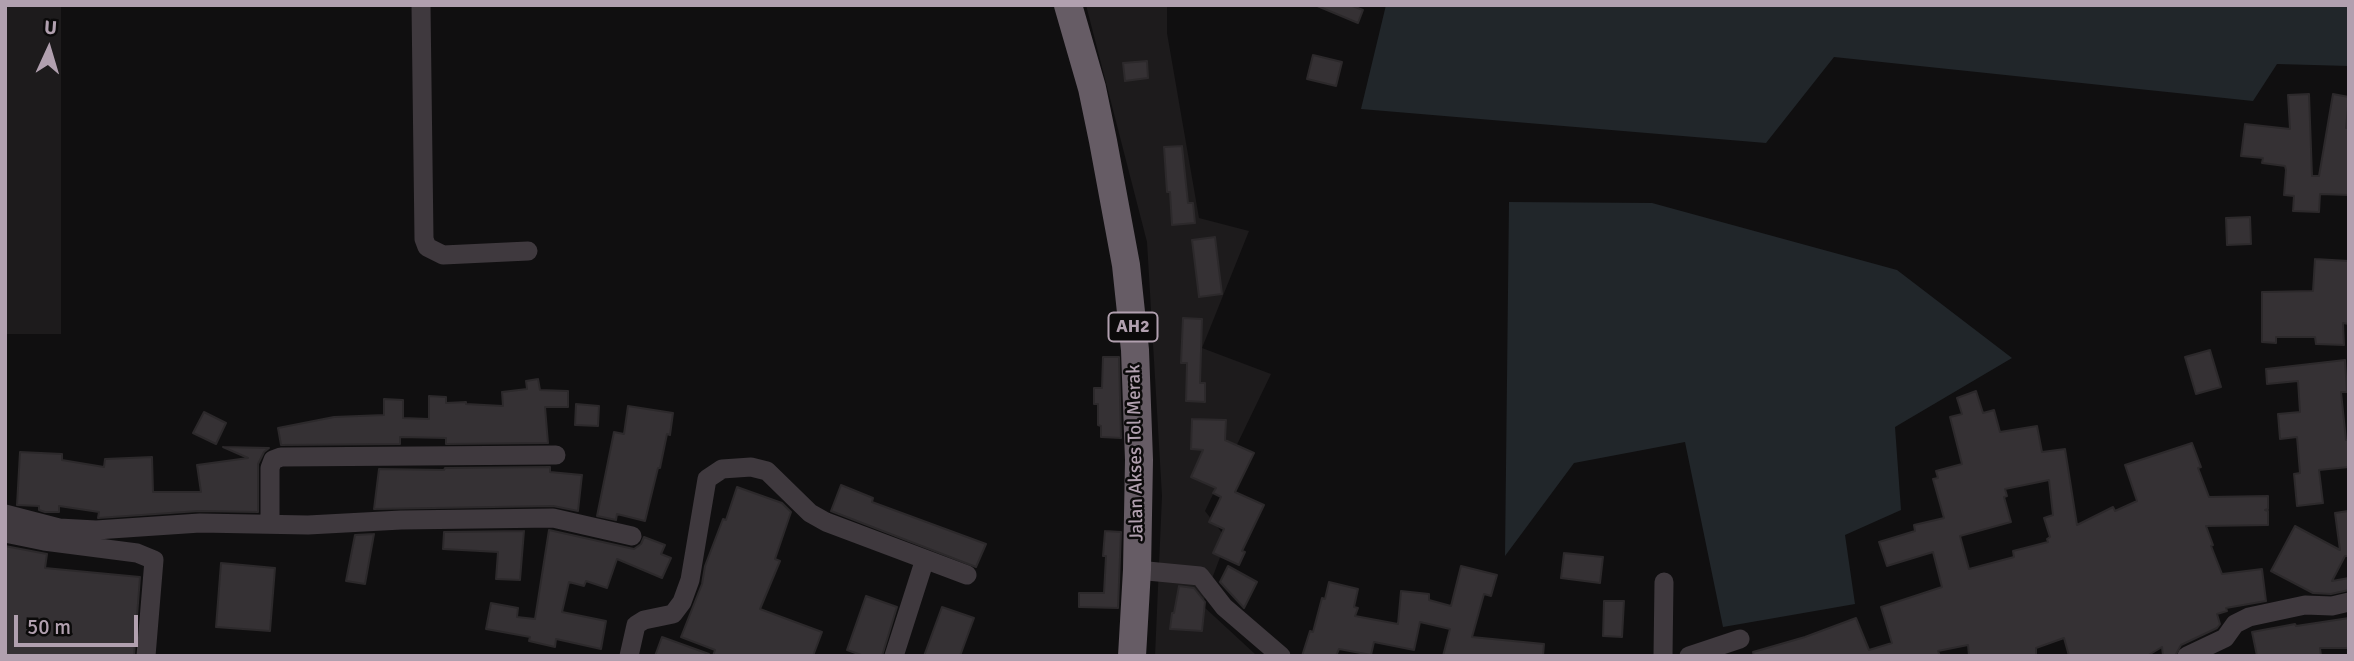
<!DOCTYPE html>
<style>
body{margin:0}
#map{position:relative;width:2354px;height:661px;overflow:hidden;background:#100f10;font-family:Signika,sans-serif}
canvas{display:block}
.frame{position:absolute;inset:0;border:7px solid #b1a0af;pointer-events:none}
.north{position:absolute;left:14px;top:14px;width:70px;height:70px;-webkit-text-stroke:5px #0b0a0a;paint-order:stroke;rotate:4deg;font-size:19px;font-weight:700;line-height:28px;text-align:center;color:#b1a0af}
.north::after{content:'';display:block;margin:auto;width:24px;height:32px;background:#b1a0af;clip-path:polygon(50% 0,100% 100%,50% 72%,0 100%)}
.scale{position:absolute;left:14px;top:615px;width:124px;height:32px;box-sizing:border-box;border:4px solid #b1a0af;border-top:0;padding-left:9px;font-size:21px;line-height:24px;white-space:nowrap;color:#b1a0af;-webkit-text-stroke:5px #0b0a0a;paint-order:stroke}
</style>
<div id="map">
<canvas width="2354" height="661"></canvas>
<div class="frame"></div>
<div class="north">U</div>
<div class="scale">50 m</div>
</div>
<script>
const context = document.querySelector('canvas').getContext('2d');
context.lineJoin = 'round';
function fill(path, color) { context.fillStyle = color; context.fill(path, 'evenodd'); }
const toPath = rows => new Path2D(rows.map(r => 'M' + r).join(''));
function stroke(path, color, width, dash) { context.strokeStyle = color; context.lineWidth = width; context.lineCap = dash ? 'butt' : 'round'; context.setLineDash(dash || []); context.stroke(path); }
function drawText(font, color, halo, rows, align = 'center') {
  context.font = font + ' Signika,sans-serif'; context.lineWidth = 5; context.setLineDash([]); context.textBaseline = 'middle'; context.strokeStyle = halo; context.fillStyle = color; for (const [text, x, y, turn = 0] of rows) {
    context.save(); context.translate(x, y); context.rotate((+turn || 0) * Math.PI / 180); context.textAlign = isNaN(turn) ? turn : align; if (halo) context.strokeText(text, 0, 0); context.fillText(text, 0, 0); context.restore();
  }
}
fill(toPath([
 [5,5,61,5,61,334,5,334],
 [1086,5,1167,5,1167,33,1199,218,1249,231,1202,348,1271,374,1205,511,1227,539,1202,605,1255,654,1253,656,1155,656,1162,496,1147,242]
]), '#1d1b1c');
fill(toPath([
 [1386,5,2349,5,2349,66,2277,64,2253,101,1834,57,1766,143,1361,109],
 [1509,202,1652,203,1897,270,2012,358,1895,427,1901,510,1845,535,1855,604,1723,627,1685,442,1574,463,1505,556]
]), '#21262a');
const building = toPath([
 [1315,5,1350,5,1363,10,1358,23,1315,5],
 [1313,55,1342,62,1336,86,1307,79,1313,55],
 [1147,61,1148,78,1125,81,1123,63,1147,61],
 [2309,94,2312,176,2319,176,2333,94,2349,97,2346,128,2349,128,2349,195,2320,194,2319,212,2293,211,2294,196,2284,195,2286,170,2285,166,2262,163,2263,158,2241,156,2245,124,2290,129,2288,95,2309,94],
 [1182,146,1188,203,1193,203,1195,223,1172,225,1170,192,1167,192,1164,147,1182,146],
 [2250,217,2251,244,2227,245,2226,218,2250,217],
 [1215,237,1222,294,1199,297,1192,240,1215,237],
 [2315,259,2349,261,2349,324,2343,323,2344,345,2316,344,2315,337,2276,337,2276,343,2262,342,2262,292,2313,291,2315,259],
 [1183,318,1202,319,1200,383,1205,383,1205,402,1186,401,1187,363,1181,363,1183,318],
 [2210,350,2221,387,2196,394,2185,357,2210,350],
 [1103,357,1119,357,1121,438,1101,437,1101,426,1098,425,1098,404,1094,404,1094,388,1102,388,1103,357],
 [2345,360,2347,392,2341,392,2346,440,2349,440,2349,467,2319,470,2323,503,2297,506,2294,474,2300,473,2297,437,2280,439,2278,414,2300,412,2298,381,2267,384,2266,369,2345,360],
 [538,379,540,390,568,391,568,407,545,407,548,443,446,444,446,438,400,437,400,444,281,445,278,428,334,417,384,415,384,399,403,400,403,418,429,419,429,396,446,397,446,403,466,402,466,404,503,406,502,392,527,389,526,381,538,379],
 [1976,391,1983,413,1994,410,2000,432,2037,426,2042,452,2065,449,2077,525,2113,507,2115,511,2137,501,2125,465,2192,443,2201,467,2198,468,2209,497,2268,496,2268,509,2265,510,2268,511,2268,525,2206,526,2213,545,2211,546,2222,574,2262,569,2266,601,2226,608,2227,611,2217,614,2220,624,2217,628,2181,645,2175,656,2163,656,2162,647,2147,656,2069,656,2064,638,2036,648,2036,656,1969,656,1968,645,1938,651,1940,656,1754,656,1753,652,1805,637,1856,618,1869,650,1892,643,1881,607,1942,587,1933,552,1887,566,1879,542,1915,531,1914,525,1944,518,1933,479,1938,478,1936,471,1962,464,1950,417,1962,414,1957,398,1976,391],
 [2049,480,2053,515,2044,518,2050,537,2047,539,2048,542,2013,551,2014,557,1969,569,1960,536,2011,522,2004,497,2007,496,2005,489,2049,480],
 [576,404,599,406,598,426,575,425,576,404],
 [628,406,673,413,670,435,667,434,660,468,658,468,645,521,617,514,616,520,597,516,614,432,624,434,628,406],
 [204,412,226,423,216,444,193,433,204,412],
 [1192,419,1226,420,1225,440,1254,453,1235,492,1264,505,1242,551,1245,552,1239,565,1213,553,1224,529,1209,522,1221,497,1213,493,1216,488,1191,477,1203,450,1191,449,1192,419],
 [223,447,269,448,264,452,258,464,258,512,199,511,98,518,99,512,59,506,59,512,45,512,39,510,39,506,17,505,20,452,62,454,62,460,104,467,105,459,152,457,153,492,201,492,197,465,248,458,223,447],
 [550,467,550,472,582,475,578,511,553,506,374,509,379,469,444,470,445,468,550,467],
 [841,485,873,498,872,502,986,544,976,567,831,511,841,485],
 [737,487,782,503,791,512,775,559,780,561,760,609,822,632,813,656,713,656,715,650,681,637,702,584,705,566,723,519,726,520,737,487],
 [2348,511,2349,556,2345,556,2332,581,2349,578,2349,590,2331,594,2313,593,2271,571,2295,526,2340,550,2335,513,2348,511],
 [549,530,634,549,641,544,644,537,665,545,661,554,671,558,662,578,617,559,607,588,586,581,584,586,569,582,562,612,606,621,601,649,556,639,555,647,529,641,530,637,486,629,491,603,518,608,517,617,535,619,549,530],
 [524,531,520,580,496,579,498,552,443,549,444,532,524,531],
 [1105,531,1121,532,1118,608,1079,607,1079,593,1104,593,1106,556,1103,556,1105,531],
 [374,534,365,584,346,581,355,535,374,534],
 [5,546,47,554,45,568,140,577,134,656,5,656,5,546],
 [1564,553,1603,557,1600,583,1561,578,1564,553],
 [221,563,275,568,270,631,216,627,221,563],
 [1228,566,1257,582,1244,608,1220,582,1228,566],
 [1461,566,1497,575,1491,596,1484,594,1472,637,1544,644,1543,656,1443,656,1450,629,1420,622,1414,650,1374,642,1371,655,1339,649,1336,656,1302,656,1310,631,1313,632,1322,598,1325,599,1329,582,1358,589,1354,607,1358,608,1355,616,1398,624,1401,591,1429,594,1429,600,1451,606,1461,566],
 [1179,586,1194,588,1205,602,1202,631,1170,629,1172,613,1174,613,1179,586],
 [866,596,897,607,882,656,864,656,847,650,866,596],
 [1604,601,1624,601,1622,637,1603,636,1604,601],
 [942,607,974,618,960,656,924,656,942,607],
 [2349,618,2349,648,2320,648,2321,656,2257,656,2252,632,2295,624,2296,626,2349,618],
 [662,637,709,654,708,656,655,656,662,637]
]);
fill(building, '#353134');
stroke(building, '#2c292b', 2);
stroke(toPath([
 [421,5,424,239,427,247,443,255,528,251],
 [5,514,59,528,96,530,200,523,308,525,401,520,553,518,632,536],
 [270,524,270,468,273,460,281,457,556,455],
 [5,533,44,541,137,553,154,560,146,656],
 [1137,570,1200,576,1224,607,1281,656],
 [629,656,636,625,644,620,673,614,682,602,690,580,707,479,722,469,751,467,767,471,810,513,826,522,967,575],
 [894,656,925,559],
 [1663,656,1664,582],
 [1689,656,1740,639],
 [2187,656,2225,638,2235,624,2249,617,2305,605,2332,606,2349,602]
]), '#3f393e', 19);
stroke(toPath([
 [1068,5,1092,88,1103,141,1126,265,1135,350,1139,460,1137,570,1132,656]
]), '#665c65', 28);
for (const [x, y, w] of [
 [1133,327,49]
]) { const box = new Path2D(); box.roundRect(x - w / 2, y - 14.5, w, 29, 5); context.fillStyle = '#0b0a0a'; context.fill(box); stroke(box, '#b1a0af', 2); }
drawText('bold 18px', '#b1a0af', null, [
 ["AH2",1133,327]
]);
drawText('19px', '#b1a0af', '#0b0a0a', [
 ["Jalan Akses Tol Merak",1136,453,-91]
]);
</script>
